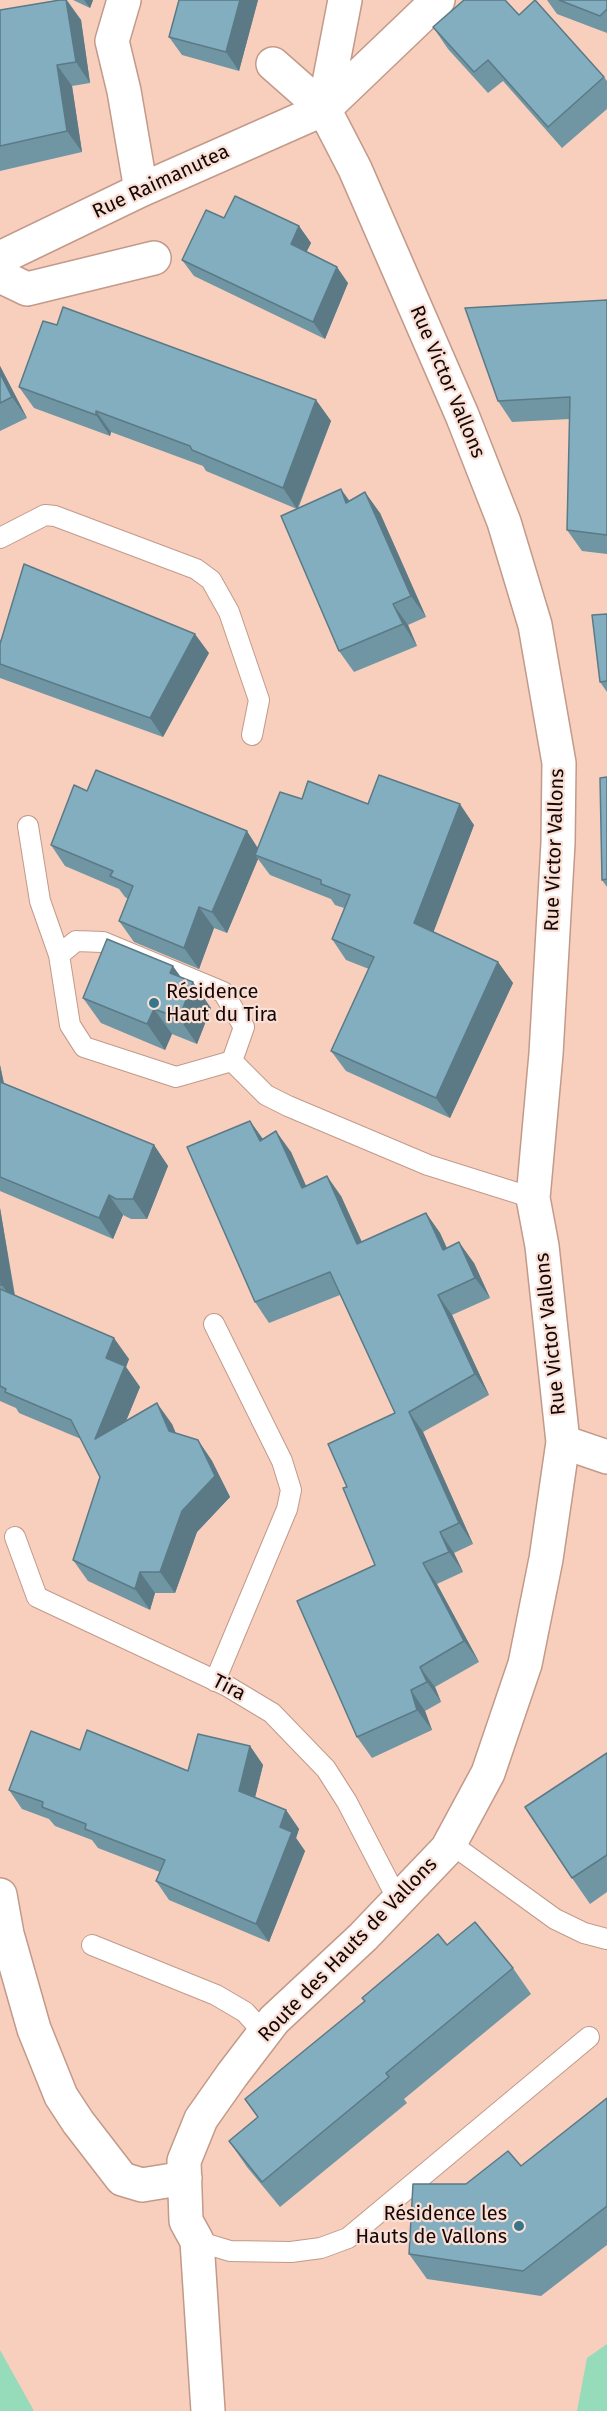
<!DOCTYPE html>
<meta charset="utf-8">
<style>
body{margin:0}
canvas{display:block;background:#f8cebd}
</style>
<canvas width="607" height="2411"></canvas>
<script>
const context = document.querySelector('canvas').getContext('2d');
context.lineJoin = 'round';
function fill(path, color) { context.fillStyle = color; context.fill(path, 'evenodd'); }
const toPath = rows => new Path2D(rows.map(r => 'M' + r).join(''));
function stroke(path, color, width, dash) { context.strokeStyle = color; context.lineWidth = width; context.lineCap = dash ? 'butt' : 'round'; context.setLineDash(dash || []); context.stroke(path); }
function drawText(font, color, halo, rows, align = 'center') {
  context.font = font + ' "Fira Sans",sans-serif'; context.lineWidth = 4.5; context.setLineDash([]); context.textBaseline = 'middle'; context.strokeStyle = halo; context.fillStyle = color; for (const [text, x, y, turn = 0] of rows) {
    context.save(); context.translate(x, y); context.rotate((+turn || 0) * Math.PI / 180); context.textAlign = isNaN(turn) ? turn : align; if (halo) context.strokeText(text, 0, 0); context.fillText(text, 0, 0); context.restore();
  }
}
fill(toPath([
 [607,2344,607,2411,577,2411,587,2358],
 [0,2350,34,2411,0,2411]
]), '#96dbba');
const lane = toPath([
 [0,538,45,515,55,516,196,569,211,580,229,612,259,700,252,735],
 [28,826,40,901,59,955],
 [76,941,103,942,223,992,244,1027,232,1061,176,1077,84,1047,70,1025,59,955,76,941],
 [232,1061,266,1095,288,1106,428,1165,533,1198],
 [214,1324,282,1461,291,1490,287,1509,215,1681],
 [15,1537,37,1597,227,1686,272,1713,326,1769,347,1802,398,1900],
 [450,1843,555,1919,584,1933,607,1939],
 [92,1945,216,1995,245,2012,264,2033],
 [197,2241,230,2251,291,2252,321,2248,348,2238,589,2037]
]);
const street = toPath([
 [124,0,112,41,124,91,141,190],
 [273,64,324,109,355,169,462,415,504,522,535,625,559,763,558,843,546,1054,533,1198,542,1246,563,1442,607,1457],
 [324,109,345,0],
 [0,258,141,190,324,109,438,0],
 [0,276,27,289,154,258],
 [0,1895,7,1934,34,2029,61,2096,78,2122,122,2179,142,2185,185,2178],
 [208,2411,197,2241,186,2221,184,2161,201,2119,232,2075,274,2020,363,1937,447,1849,488,1773,525,1664,546,1559,563,1442]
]);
stroke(lane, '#c29a8a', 22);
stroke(street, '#c29a8a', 36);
stroke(lane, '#fff', 20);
stroke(street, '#fff', 33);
fill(toPath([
 [60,0,67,0,81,20,90,83,72,86,82,152,0,171,0,10],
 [73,0,93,0,90,8],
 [258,0,239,71,182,55,169,37],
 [547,0,607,0,607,33,557,14],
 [519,15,604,77,607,81,607,109,562,148,503,81,488,93,448,49,433,27],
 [224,218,299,226,311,243,306,252,348,283,325,339,194,276,182,260],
 [607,300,607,554,582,551,567,530,570,419,512,422,498,401],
 [0,366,27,418,0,431],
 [19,387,316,400,331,421,298,509,349,501,380,513,426,617,408,625,417,646,354,672,339,651,297,509,206,471,203,466,111,432,110,436,34,408],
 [607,614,607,692,600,682],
 [0,639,1,641,209,653,163,737,0,678],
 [607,777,607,887,602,880],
 [87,791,258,848,302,799,368,804,474,825,433,932,498,962,513,983,450,1118,346,1071,331,1051,369,969,346,960,332,939,344,908,335,905,331,899,270,875,258,859,227,933,214,928,199,969,134,942,119,921,128,899,125,897,119,889,65,866,51,845],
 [180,977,211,1008,197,1044,172,1034,165,1050,101,1023,83,998],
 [0,1065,4,1083,154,1145,168,1166,147,1219,131,1219,123,1215,113,1239,0,1191],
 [250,1121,263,1139,291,1152,306,1186,341,1196,362,1242,426,1213,440,1233,447,1248,474,1263,490,1298,452,1315,489,1395,423,1432,473,1544,454,1553,463,1572,437,1584,479,1662,435,1687,441,1702,425,1711,432,1730,372,1758,357,1737,375,1565,347,1487,395,1413,340,1295,269,1323,255,1302],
 [0,1208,15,1295,129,1359,126,1367,140,1387,126,1421,172,1424,175,1433,198,1440,212,1461,230,1497,197,1532,175,1593,155,1593,150,1610,88,1581,73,1560,100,1477,81,1439,19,1413,16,1408,0,1401],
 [250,1746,263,1765,255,1797,286,1810,299,1829,296,1838,305,1851,269,1942,169,1900,156,1881,160,1872,98,1848,92,1840,55,1826,49,1819,22,1809,9,1790,80,1750,188,1771],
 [607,1753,607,1892,590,1904,572,1878],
 [447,1945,513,1968,531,1994,404,2099,407,2103,280,2207,247,2167,229,2141,258,2117],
 [607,2098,607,2245,541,2296,427,2279,409,2254,466,2184,521,2166]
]), '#7096a4');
fill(toPath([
 [66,0,81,20,90,83,76,62],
 [84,0,93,0,90,8],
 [240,0,258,0,239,71,226,52],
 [57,65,72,86,82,152,67,131],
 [299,226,311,243,302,261,291,244],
 [337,267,348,283,325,339,313,322],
 [0,366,27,418,12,397,0,373],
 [316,400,331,421,297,509,283,488],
 [96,411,111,432,110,436,96,415],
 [341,489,356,510,346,503],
 [365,492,380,513,426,617,411,596],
 [393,604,408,625,417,646,403,624],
 [195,634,209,653,163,737,150,718],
 [460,804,474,825,429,944,414,923],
 [247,831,261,853,255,855,258,859,227,933,212,912],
 [199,907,214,928,199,969,184,948],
 [498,962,513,983,450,1118,436,1098],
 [173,966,190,990,193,982,211,1008,197,1044,179,1018,170,973],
 [154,1009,172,1034,165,1050,147,1024],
 [0,1065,7,1099,0,1089],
 [250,1121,264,1141,260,1141],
 [276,1131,291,1152,316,1208,302,1188],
 [154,1145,168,1166,147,1219,133,1199],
 [327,1176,341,1196,372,1265,357,1244],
 [109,1195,123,1215,113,1239,99,1218],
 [0,1208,16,1305,2,1285,0,1273],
 [426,1213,440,1233,457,1271,443,1250],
 [459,1242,474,1263,490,1298,475,1278],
 [438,1295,452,1315,489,1395,475,1374],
 [114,1338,129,1359,126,1367,140,1387,110,1460,95,1439,106,1358],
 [157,1403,172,1424,184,1452,169,1431],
 [409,1412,423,1432,473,1544,459,1523],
 [198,1440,212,1461,230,1497,197,1532,175,1593,160,1572],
 [440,1532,454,1553,463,1572,449,1552],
 [423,1563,437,1584,479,1662,464,1641],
 [140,1572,155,1593,150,1610,135,1589],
 [420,1667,435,1687,441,1702,427,1682],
 [411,1690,425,1711,432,1730,417,1710],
 [250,1746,263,1765,252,1810,239,1791],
 [286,1810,299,1829,296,1838,305,1851,269,1942,256,1924,280,1827]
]), '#5b7a86');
const building = toPath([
 [60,0,66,0,76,62,57,65,67,131,0,146,0,10,60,0],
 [179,0,240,0,226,52,169,37,179,0],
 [464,0,505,0,519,15,535,0,604,77,548,127,488,60,474,72,433,27,464,0],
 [559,0,607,0,607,9,600,16,559,0],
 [235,196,299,226,291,244,337,267,313,322,182,260,206,210,224,218,235,196],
 [607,300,607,535,567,530,570,397,498,401,465,308,607,300],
 [63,307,316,400,283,488,192,450,190,446,96,411,96,415,19,387,43,321,57,325,63,307],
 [0,373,12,397,0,403,0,373],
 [341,489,346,503,365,492,411,596,393,604,403,624,339,651,281,516,341,489],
 [24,564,195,634,150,718,0,664,0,644,24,564],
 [607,614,607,681,600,682,592,615,607,614],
 [96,770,247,831,212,912,199,907,184,948,119,921,133,886,110,876,113,871,51,845,74,785,87,791,96,770],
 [379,775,460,804,414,923,498,962,436,1098,331,1051,374,957,332,939,350,895,321,884,321,880,255,855,280,792,302,799,308,781,368,804,379,775],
 [607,777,607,879,602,880,600,778,607,777],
 [107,939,173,966,170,973,193,982,179,1018,154,1009,147,1024,83,998,107,939],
 [0,1082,154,1145,133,1199,116,1199,109,1195,99,1218,0,1177,0,1082],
 [250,1121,260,1141,276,1131,302,1188,327,1176,357,1244,426,1213,443,1250,459,1242,475,1278,438,1295,475,1374,409,1412,459,1523,440,1532,449,1552,423,1563,464,1641,420,1667,427,1682,411,1690,417,1710,357,1737,297,1601,375,1565,343,1488,347,1487,328,1444,395,1413,330,1272,255,1302,187,1147,250,1121],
 [0,1273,2,1285,0,1285,0,1273],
 [0,1289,114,1338,106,1358,125,1366,95,1439,157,1403,169,1431,198,1440,215,1476,182,1511,160,1572,140,1572,135,1589,73,1560,100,1477,71,1420,5,1392,6,1389,0,1386,0,1289],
 [87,1730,188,1771,198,1734,250,1746,239,1791,286,1810,280,1827,292,1832,256,1924,156,1881,165,1860,85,1829,86,1824,42,1807,43,1802,9,1790,31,1731,80,1750,87,1730],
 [607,1753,607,1855,572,1878,525,1807,607,1753],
 [475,1922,513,1968,386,2073,389,2077,262,2182,229,2141,258,2117,245,2099,365,2001,362,1998,438,1934,447,1945,475,1922],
 [607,2098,607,2206,523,2271,409,2254,413,2184,466,2184,508,2151,521,2166,607,2098]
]);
fill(building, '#82aebf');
stroke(building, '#5b7a86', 1.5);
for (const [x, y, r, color] of [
 [154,1003,6,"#36758a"],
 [519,2226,6,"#36758a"]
]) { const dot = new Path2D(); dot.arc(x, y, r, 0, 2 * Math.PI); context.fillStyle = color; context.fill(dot); stroke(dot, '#f9dfd5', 2); }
drawText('20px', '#140704', '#f9dfd5', [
 ["Rue Raimanutea",161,182,-25],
 ["Rue Victor Vallons",447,382,67],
 ["Rue Victor Vallons",555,850,-88],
 ["Rue Victor Vallons",551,1334,-96],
 ["Tira",229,1688,27],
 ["Route des Hauts de Vallons",348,1950,-46]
]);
drawText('20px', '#140704', '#f9dfd5', [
 ["Résidence",166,992],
 ["Haut du Tira",166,1015],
 ["Résidence les",507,2214,"right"],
 ["Hauts de Vallons",507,2237,"right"]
], 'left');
</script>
